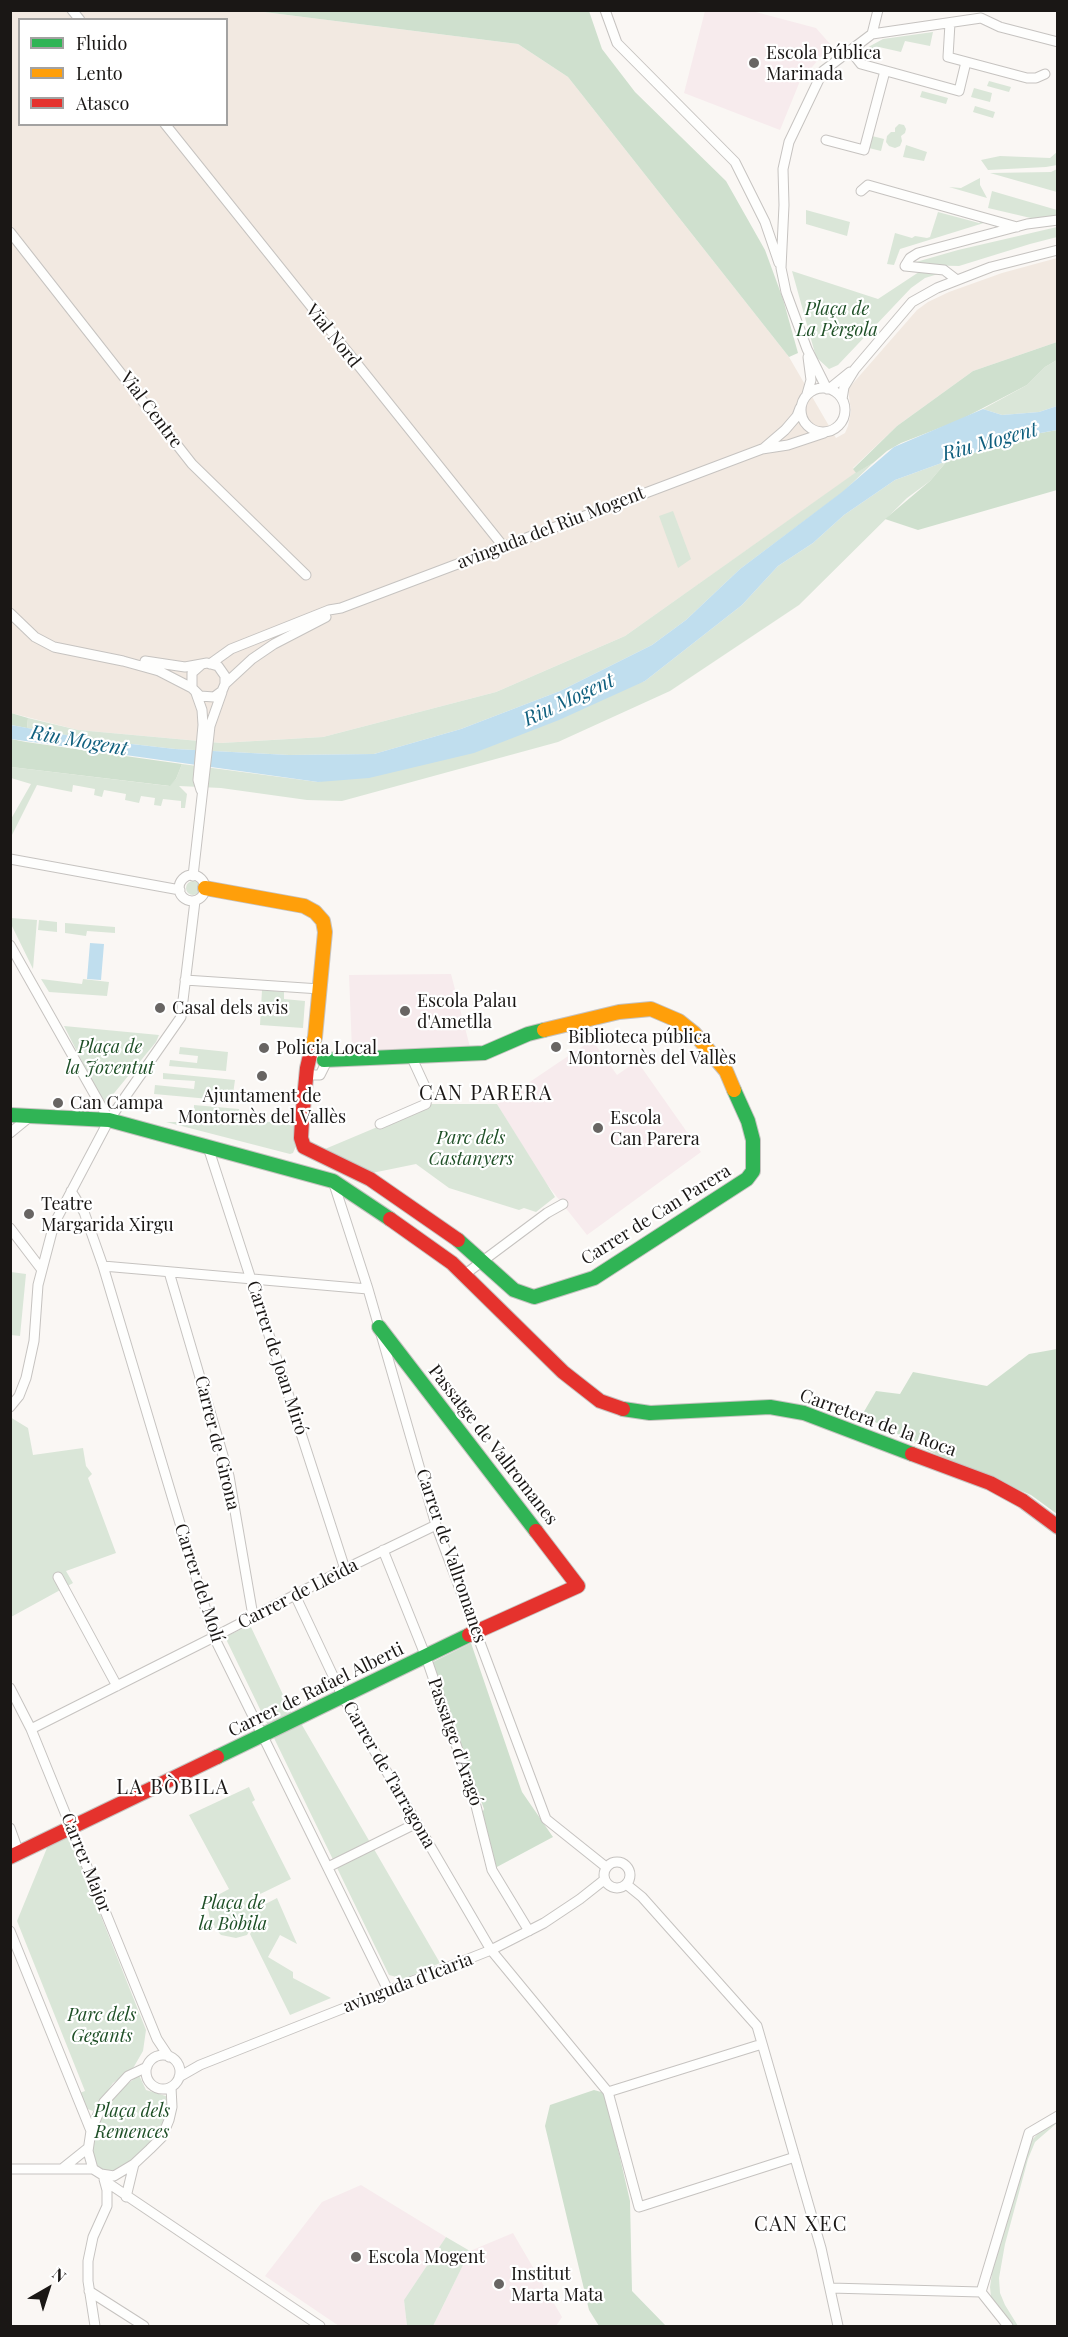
<!DOCTYPE html>
<meta charset="utf-8">
<style>
body{margin:0}
#map{position:relative;width:1068px;height:2337px;overflow:hidden;background:#faf7f4;font-family:"Playfair Display",serif}
canvas{display:block}
.frame{position:absolute;inset:0;border:12px solid #1a1715;pointer-events:none}
.legend{position:absolute;left:18px;top:18px;width:210px;height:108px;box-sizing:border-box;background:#fff;border:2px solid #a3a2a1;margin:0;padding:8px 10px;list-style:none;font-size:18px;color:#1a1715}
.legend li{display:flex;align-items:center;gap:12px;height:30px}
.legend b{width:30px;border:2px solid #a3a2a1}
.north{position:absolute;left:18px;top:2259px;width:60px;height:60px;-webkit-text-stroke:4px #fff;paint-order:stroke;rotate:39deg;font-size:16px;font-weight:700;line-height:24px;text-align:center;color:#1a1715}
.north::after{content:'';display:block;margin:auto;width:21px;height:27px;background:#1a1715;clip-path:polygon(50% 0,100% 100%,50% 72%,0 100%)}
</style>
<div id="map">
<canvas width="1068" height="2337"></canvas>
<div class="frame"></div>
<ul class="legend">
<li><b style="height:8px;background:#30b455"></b>Fluido</li>
<li><b style="height:8px;background:#ff9f0a"></b>Lento</li>
<li><b style="height:8px;background:#e5322d"></b>Atasco</li>
</ul>
<div class="north">N</div>
</div>
<script>
const context = document.querySelector('canvas').getContext('2d');
context.lineJoin = 'round';
function fill(path, color) { context.fillStyle = color; context.fill(path, 'evenodd'); }
const toPath = rows => new Path2D(rows.map(r => 'M' + r).join(''));
function stroke(path, color, width, dash) { context.strokeStyle = color; context.lineWidth = width; context.lineCap = dash ? 'butt' : 'round'; context.setLineDash(dash || []); context.stroke(path); }
function drawText(font, color, halo, rows, align = 'center') {
  context.font = font + ' "Playfair Display",serif'; context.lineWidth = 4.5; context.setLineDash([]); context.textBaseline = 'middle'; context.strokeStyle = halo; context.fillStyle = color; for (const [text, x, y, turn = 0] of rows) {
    context.save(); context.translate(x, y); context.rotate((+turn || 0) * Math.PI / 180); context.textAlign = isNaN(turn) ? turn : align; if (halo) context.strokeText(text, 0, 0); context.fillText(text, 0, 0); context.restore();
  }
}
fill(toPath([
 [10,11,256,11,518,44,568,77,789,357,836,438,845,433,848,426,851,411,848,389,917,310,928,302,949,292,1002,273,1057,258,1057,342,973,371,897,426,853,468,856,473,625,636,496,692,323,737,221,743,78,730,11,713],
 [20,20,226,20,226,124,20,124]
]), '#f2e9e1');
fill(toPath([
 [705,11,752,11,816,28,831,45,800,81,780,130,684,93],
 [451,974,470,1047,352,1050,349,975],
 [592,1040,617,1075,637,1061,701,1152,587,1235,542,1178,497,1104],
 [361,2185,446,2237,404,2300,407,2326,339,2326,265,2276,322,2202],
 [513,2233,562,2317,556,2326,433,2326,470,2251]
]), '#f7ebed');
fill(toPath([
 [933,32,930,46,905,41,901,52,879,47,875,61,861,51,883,39],
 [989,81,1011,87,1009,92,987,86],
 [974,88,992,93,990,102,971,97],
 [922,91,948,98,946,104,920,97],
 [975,106,995,112,993,118,973,112],
 [899,124,904,125,906,129,905,133,901,136,902,141,900,146,895,148,889,146,886,142,887,136,891,132,895,132,895,128],
 [872,136,884,139,881,151,869,148],
 [906,145,927,152,924,161,903,157],
 [1057,152,1057,165,1046,167,988,170,981,160,1000,156,1050,158],
 [1057,169,1057,192,990,173,1051,172],
 [980,178,980,185,987,198,949,187,961,188],
 [992,191,1057,210,1057,215,1035,219,988,208],
 [806,210,850,222,847,236,806,224],
 [938,212,979,223,983,220,987,222,900,249,894,265,887,264,895,233,912,238,915,236,927,238,930,237],
 [1057,227,1057,237,1030,244,959,266,916,265,916,262,958,250],
 [922,270,938,274,925,278,911,288,838,365,829,369,816,357,792,271,878,299],
 [1057,360,1057,406,1039,412,1002,415,983,409,1027,385,1045,367],
 [947,461,930,481,907,498,799,605,670,691,558,742,342,801,307,800,221,788,179,786,187,794,185,808,181,808,181,801,163,799,161,806,154,805,155,798,141,796,139,803,125,800,126,794,104,790,102,797,94,795,95,789,73,785,72,792,37,785,11,837,11,819,31,784,11,778,11,767,169,786,176,779,182,764,318,782,645,681,742,605,778,566,813,543,844,515,895,480],
 [873,463,843,492,740,569,686,620,652,645,560,691,461,729,374,754,289,755,175,749,88,739,27,728,28,718,78,730,221,743,323,737,496,692,625,636,855,473],
 [673,511,691,559,678,568,659,516],
 '186 888a7 7 0 1 1 14 0a7 7 0 1 1-14 0Z',
 [11,918,37,920,33,969,11,924],
 [39,920,57,922,57,932,38,930],
 [65,923,115,927,115,933,87,931,86,936,65,933],
 [41,979,82,984,83,979,109,982,107,996,49,992],
 [262,990,284,992,284,999,305,1001,303,1028,260,1025],
 [64,1026,159,1035,156,1042,106,1103,95,1087],
 [180,1047,228,1052,226,1071,169,1066,170,1060,197,1063,198,1056,179,1054],
 [163,1073,235,1080,232,1101,154,1094,155,1085,194,1089,195,1081,163,1079],
 [432,1104,497,1104,555,1197,536,1212,524,1208,519,1210,449,1188,416,1164,372,1173,325,1149],
 [194,1105,239,1109,240,1117,269,1122,273,1121,274,1115,296,1117,296,1146,293,1153,290,1154,166,1122,194,1122],
 [11,1272,26,1274,20,1336,11,1335],
 [10,1417,28,1428,33,1455,83,1448,86,1466,92,1474,88,1478,116,1553,66,1571,73,1583,11,1617],
 [250,1625,295,1720,302,1725,440,1963,404,1979,389,1975,225,1637],
 [249,1787,255,1800,252,1802,291,1879,252,1898,257,1913,258,1908,277,1898,297,1944,280,1935,268,1957,293,1972,293,1978,331,1998,290,2015,250,1934,257,1924,257,1917,247,1935,236,1938,221,1935,211,1924,208,1909,211,1902,216,1896,229,1889,189,1815],
 [68,1833,146,2030,143,2051,132,2070,113,2083,93,2111,82,2107,77,2094,85,2091,17,1921,49,1843],
 [139,2075,146,2090,169,2097,166,2117,154,2139,135,2158,116,2171,101,2170,93,2161,93,2141,101,2115,116,2093],
 [1057,2119,1057,2123,1035,2142,1028,2159,1005,2244,999,2278,1000,2293,1005,2305,1018,2326,1011,2326,991,2297,990,2287,993,2266,1032,2140,1044,2127],
 [446,2237,470,2251,433,2326,407,2326,404,2300]
]), '#dae6d8');
fill(toPath([
 [256,11,589,11,602,49,635,92,726,181,765,250,783,299,798,353,789,357,568,77,518,44],
 [1057,342,1057,360,1045,367,1027,385,960,420,901,443,887,451,873,463,856,473,853,469,897,426,973,371],
 [1057,430,1057,490,918,530,885,519,930,481,947,461,1035,434],
 [11,713,28,718,27,728,11,725],
 [11,739,26,742,182,764,176,779,170,786,11,767],
 [1057,1349,1057,1514,1031,1495,939,1456,862,1415,876,1391,900,1394,913,1372,987,1386,1029,1354],
 [471,1643,522,1792,553,1837,495,1868,480,1818,484,1809,431,1663],
 [594,2090,605,2093,630,2201,632,2291,666,2326,599,2326,589,2310,545,2126,550,2105]
]), '#cfe0ce');
fill(toPath([
 [1057,406,1057,430,1035,434,947,461,895,480,844,515,813,543,778,566,742,605,645,681,559,720,474,753,369,778,318,782,11,739,11,725,88,739,175,749,289,755,374,754,461,729,560,691,652,645,686,620,740,569,842,492,894,447,983,409,1002,415,1039,412],
 [90,943,104,944,101,980,87,979]
]), '#c0deee');
const street = toPath([
 [72,10,80,20],
 [605,10,617,43,735,162,765,222,779,263],
 [950,23,948,57,1027,78,1036,78,1045,74],
 [872,34,878,10],
 [850,50,861,64,959,91,966,62],
 [165,124,503,546],
 [826,140,864,150,885,71],
 [861,191,868,185,1017,227],
 [10,232,192,464,306,575],
 [905,266,910,258,918,253,1027,224,1058,220],
 [905,266,944,270,957,280],
 '801 410a22 22 0 1 1 44 0a22 22 0 1 1-44 0Z',
 [827,389,807,349,786,292,781,268,784,205,783,169,789,142,823,71,872,34,981,18,1000,27,1058,42],
 [829,389,850,372],
 [807,394,811,380,808,357],
 [842,399,844,387,855,369,912,302,937,288,991,267,1058,250],
 [764,448,785,430,797,416,800,408],
 [10,613,35,637,54,647,123,661,159,671,192,688],
 [145,661,185,667,207,663,218,666,225,676,225,684,222,691,214,697,200,696,192,688,192,673,201,665],
 [210,664,231,649,329,610,341,608,762,449,788,445,824,433],
 [225,684,252,659,274,644,326,617],
 [196,693,202,710,203,725,198,780,201,790],
 [10,859,180,890],
 '179 888a13 13 0 1 1 26 0a13 13 0 1 1-26 0Z',
 [193,876,210,726,222,692],
 [10,945,109,1120],
 [185,980,320,989],
 [307,1068,312,1075,320,1075,325,1065,321,1058],
 [380,1124,426,1104,428,1093,411,1056],
 [10,1133,32,1115],
 [208,1147,345,1569],
 [333,1181,368,1289,436,1525,546,1819,606,1867],
 [71,1191,84,1212,103,1266,214,1637,388,1990],
 [10,1228,42,1270],
 [103,1266,368,1289],
 [169,1272,229,1476,253,1616],
 [464,1275,547,1213,563,1204],
 [10,1407,19,1396,26,1378,34,1341,38,1285,54,1224,109,1120,181,1017,195,901],
 [383,1550,426,1657,473,1794,492,1870,529,1931],
 [58,1577,117,1686],
 [295,1595,343,1697,491,1950,608,2092,639,2207,795,2157],
 [10,1688,31,1729,157,2039,169,2057],
 [31,1729,214,1637,345,1569,436,1525],
 [10,1828,19,1853],
 '604 1875a13 13 0 1 1 26 0a13 13 0 1 1-26 0Z',
 [328,1867,417,1823],
 [626,1884,642,1897,757,2026,821,2248,838,2326],
 [10,1931,91,2131],
 '146 2072a17 17 0 1 1 34 0a17 17 0 1 1-34 0Z',
 [147,2067,128,2076,104,2102,99,2112,91,2131,88,2151,93,2169,101,2174,114,2176,134,2164,150,2149,162,2137,169,2120,172,2107,171,2087],
 [179,2077,200,2065,491,1950,544,1923,580,1899,604,1880],
 [608,2092,762,2044],
 [63,2168,88,2148],
 [10,2169,93,2169],
 [105,2181,320,2326],
 [126,2197,134,2164],
 [830,2288,981,2292],
 [89,2291,144,2326],
 [981,2292,1029,2133,1058,2116],
 [981,2292,1008,2326],
 [95,2326,88,2281,88,2261,93,2237,107,2206,107,2190,104,2179]
]);
const fast = toPath([
 [324,1060,484,1053,528,1034,544,1030],
 [10,1115,109,1120,333,1181,390,1219],
 [458,1240,514,1290,534,1297,594,1278,747,1179,753,1171,753,1140,748,1121,734,1090],
 [379,1327,536,1531],
 [623,1409,650,1413,770,1407,804,1413,912,1454],
 [217,1757,469,1635]
]);
const slow = toPath([
 [205,888,304,906,315,912,323,921,325,932,315,1037,311,1051],
 [544,1030,619,1012,651,1009,679,1021,694,1033,726,1071,734,1090]
]);
const jam = toPath([
 [311,1051,307,1068,302,1120,301,1138,304,1147,370,1179,458,1240],
 [390,1219,452,1263,563,1372,600,1401,623,1409],
 [912,1454,990,1483,1023,1501,1058,1527],
 [469,1635,578,1586,536,1531],
 [10,1857,217,1757]
]);
stroke(street, '#c6c3c0', 11);
stroke(fast, '#c6c3c0', 16);
stroke(slow, '#c6c3c0', 16);
stroke(jam, '#c6c3c0', 16);
stroke(street, '#fefefd', 9);
stroke(fast, '#30b455', 14);
stroke(slow, '#ff9f0a', 14);
stroke(jam, '#e5322d', 14);
for (const [x, y, r, color] of [
 [754,63,6,"#686563"],
 [160,1008,6,"#686563"],
 [405,1011,6,"#686563"],
 [556,1047,6,"#686563"],
 [264,1048,6,"#686563"],
 [262,1076,6,"#686563"],
 [58,1103,6,"#686563"],
 [598,1128,6,"#686563"],
 [29,1214,6,"#686563"],
 [356,2257,6,"#686563"],
 [499,2284,6,"#686563"]
]) { const dot = new Path2D(); dot.arc(x, y, r, 0, 2 * Math.PI); context.fillStyle = color; context.fill(dot); stroke(dot, '#fff', 2); }
drawText('18px', '#1a1715', '#fff', [
 ["Escola Pública",766,53],
 ["Marinada",766,74],
 ["Escola Palau",417,1001],
 ["d'Ametlla",417,1022],
 ["Casal dels avis",172,1008],
 ["Biblioteca pública",568,1037],
 ["Montornès del Vallès",568,1058],
 ["Policia Local",276,1048],
 ["Ajuntament de",262,1096,"center"],
 ["Montornès del Vallès",262,1117,"center"],
 ["Can Campa",70,1103],
 ["Escola",610,1118],
 ["Can Parera",610,1139],
 ["Teatre",41,1204],
 ["Margarida Xirgu",41,1225],
 ["Escola Mogent",368,2257],
 ["Institut",511,2274],
 ["Marta Mata",511,2295]
], 'left');
drawText('italic 18px', '#1f5027', '#fff', [
 ["Plaça de",837,309],
 ["La Pèrgola",837,330],
 ["Plaça de",110,1047],
 ["la Joventut",110,1068],
 ["Parc dels",471,1138],
 ["Castanyers",471,1159],
 ["Plaça de",233,1903],
 ["la Bòbila",233,1924],
 ["Parc dels",102,2015],
 ["Gegants",102,2036],
 ["Plaça dels",132,2111],
 ["Remences",132,2132]
]);
drawText('18px', '#1a1715', '#fff', [
 ["Vial Nord",333,336,51],
 ["Vial Centre",151,410,53],
 ["avinguda del Riu Mogent",551,528,-21],
 ["Carrer de Can Parera",656,1215,-32],
 ["Carrer de Joan Miró",277,1358,72],
 ["Carretera de la Roca",878,1423,20],
 ["Carrer de Girona",217,1443,76],
 ["Passatge de Vallromanes",493,1445,52],
 ["Carrer de Vallromanes",451,1556,71],
 ["Carrer del Molí",199,1583,72],
 ["Carrer de Lleida",298,1594,-27],
 ["Carrer de Rafael Alberti",316,1690,-26],
 ["Passatge d'Aragó",455,1742,71],
 ["Carrer de Tarragona",389,1775,60],
 ["Carrer Major",86,1863,68],
 ["avinguda d'Icària",408,1983,-21]
]);
drawText('italic 20px', '#0f5f7e', '#fff', [
 ["Riu Mogent",990,442,-15],
 ["Riu Mogent",569,700,-25],
 ["Riu Mogent",79,741,10]
]);
context.letterSpacing = '1.5px';
drawText('20px', '#1a1715', '#fff', [
 ["CAN PARERA",486,1094],
 ["LA BÒBILA",173,1788],
 ["CAN XEC",801,2225]
]);
context.letterSpacing = '0px';
</script>
